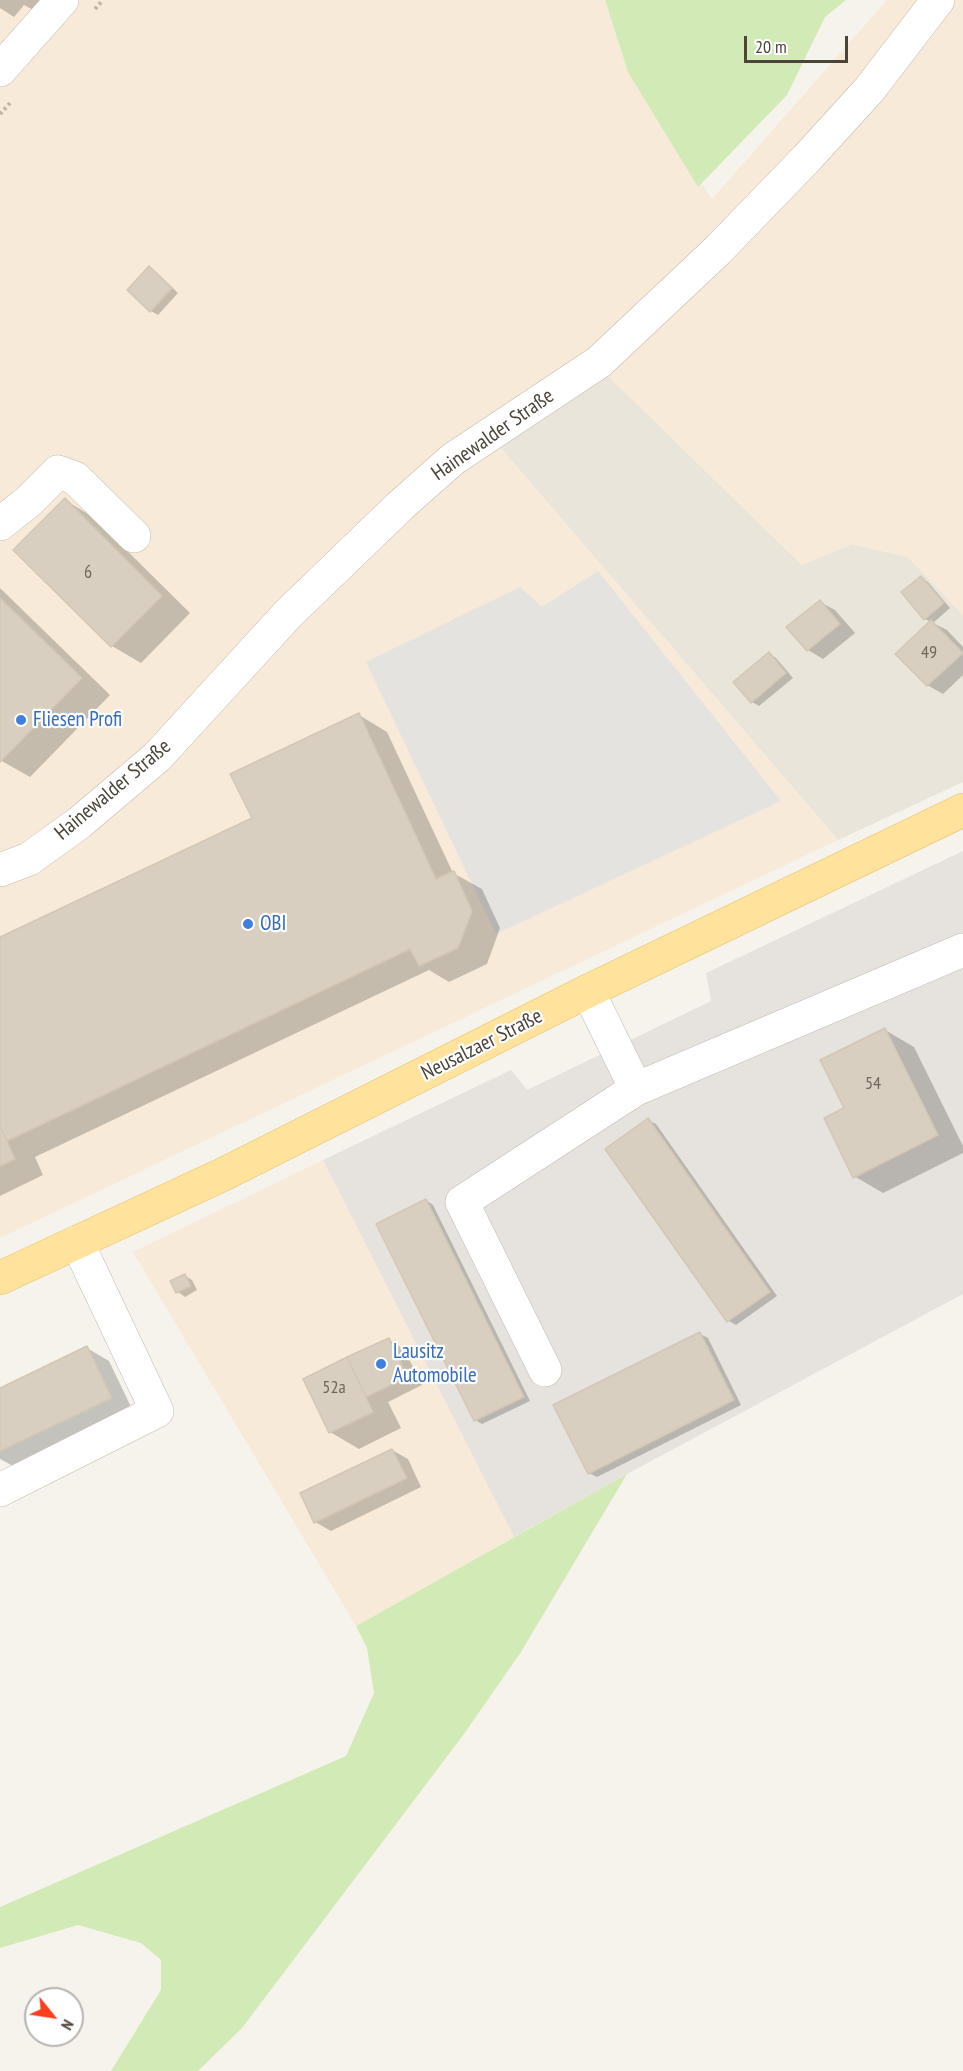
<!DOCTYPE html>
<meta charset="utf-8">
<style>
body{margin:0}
#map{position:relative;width:963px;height:2071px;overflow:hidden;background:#f6f3ec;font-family:"PT Sans Narrow",sans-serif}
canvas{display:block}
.north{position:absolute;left:24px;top:1987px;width:60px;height:60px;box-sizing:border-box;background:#fff;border:2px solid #b7b4b0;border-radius:50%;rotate:120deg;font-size:16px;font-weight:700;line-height:24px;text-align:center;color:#4b4439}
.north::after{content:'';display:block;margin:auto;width:21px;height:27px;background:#fc3f1d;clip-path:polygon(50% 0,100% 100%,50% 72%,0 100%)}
.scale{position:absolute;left:744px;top:36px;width:104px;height:27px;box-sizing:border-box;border:3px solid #4b4439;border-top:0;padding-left:8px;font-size:18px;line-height:21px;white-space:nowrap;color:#4b4439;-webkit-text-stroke:4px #fff;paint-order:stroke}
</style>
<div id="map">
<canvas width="963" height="2071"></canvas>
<div class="north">N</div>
<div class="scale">20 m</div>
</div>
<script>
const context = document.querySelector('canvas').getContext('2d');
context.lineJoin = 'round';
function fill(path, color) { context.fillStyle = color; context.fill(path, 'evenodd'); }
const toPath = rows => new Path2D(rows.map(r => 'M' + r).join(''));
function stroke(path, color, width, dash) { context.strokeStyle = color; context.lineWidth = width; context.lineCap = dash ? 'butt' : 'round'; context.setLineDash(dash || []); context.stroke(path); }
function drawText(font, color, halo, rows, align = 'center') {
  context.font = font + ' "PT Sans Narrow",sans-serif'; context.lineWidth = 4.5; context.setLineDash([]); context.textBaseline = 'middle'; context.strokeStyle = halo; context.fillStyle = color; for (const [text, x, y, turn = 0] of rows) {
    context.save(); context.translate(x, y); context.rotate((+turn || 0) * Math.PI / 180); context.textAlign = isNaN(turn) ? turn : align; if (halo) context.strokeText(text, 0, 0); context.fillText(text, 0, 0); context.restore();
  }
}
fill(toPath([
 [601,369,802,565,852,544,908,557,963,615,963,782,838,840,493,439]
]), '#eae5da');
fill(toPath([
 [0,0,605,0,628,72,712,199,887,0,963,0,963,615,908,557,852,544,802,565,601,369,493,439,838,840,0,1238],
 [323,1160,514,1537,356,1626,133,1252]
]), '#f7ead8');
fill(toPath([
 [963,851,963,1294,627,1474,514,1537,323,1160,511,1070,527,1090,711,1001,706,973]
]), '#e6e2dd');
fill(toPath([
 [605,0,846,0,825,17,787,95,698,187,628,72],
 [627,1474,521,1652,464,1734,242,2028,198,2071,111,2071,161,1990,161,1960,141,1943,78,1925,0,1948,0,1907,346,1756,374,1693,367,1648,356,1626]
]), '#d2eab5');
fill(toPath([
 [598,571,781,801,496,934,366,662,520,587,542,607]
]), '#e5e3e0');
fill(toPath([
 [0,0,45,0,35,11,24,5,14,17,0,8],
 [149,268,156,272,178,293,158,315,151,311],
 [65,500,93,517,190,613,141,663,112,646,15,550],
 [921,578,928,582,950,608,933,623,947,630,963,647,963,675,943,694,927,685,931,622,925,619,903,592],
 [0,588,110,695,30,777,0,760],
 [820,602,835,610,855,633,823,659,808,650],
 [769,654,776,658,793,678,759,706,752,702],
 [359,715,387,732,453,873,482,889,500,928,487,964,449,982,429,970,35,1157,43,1175,0,1196,0,939,254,819],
 [885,1030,914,1047,963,1146,963,1153,883,1193,854,1176,846,1109],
 [648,1120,656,1124,777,1296,736,1325,729,1321,607,1150],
 [426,1200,433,1205,530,1401,482,1424,475,1420],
 [184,1275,192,1280,197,1290,185,1297,178,1292,172,1282],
 [700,1334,708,1338,741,1405,597,1477,589,1473],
 [389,1340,404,1349,422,1385,388,1402,401,1428,359,1449,330,1432,305,1380],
 [87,1348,109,1361,133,1411,15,1467,0,1459,0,1390],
 [392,1450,408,1459,421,1487,331,1531,315,1522]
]), '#0003');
const building = toPath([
 [149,266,172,288,150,312,127,290,149,266],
 [65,498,162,596,111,647,13,550,65,498],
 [921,576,944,603,924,620,901,592,921,576],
 [0,598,82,678,0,762,0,598],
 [820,600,840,624,807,651,786,627,820,600],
 [931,620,963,653,927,686,895,654,931,620],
 [769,652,786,673,751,703,733,682,769,652],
 [359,713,436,879,454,871,472,911,458,948,419,966,410,949,7,1141,0,1126,0,937,252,818,230,774,359,713],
 [885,1028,938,1135,853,1178,824,1118,844,1108,820,1060,885,1028],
 [648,1118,770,1292,727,1322,605,1149,648,1118],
 [0,1126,15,1159,0,1166,0,1126],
 [426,1199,524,1397,474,1421,376,1224,426,1199],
 [185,1274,191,1286,176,1293,170,1281,185,1274],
 [700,1332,734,1400,588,1474,553,1405,700,1332],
 [389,1338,407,1377,366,1397,347,1357,389,1338],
 [87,1346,112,1398,0,1451,0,1388,87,1346],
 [347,1357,373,1412,329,1433,303,1379,347,1357],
 [392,1449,407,1478,314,1523,300,1493,392,1449]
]);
fill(building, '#d8cfc1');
stroke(building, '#d3c7b4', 1.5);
const minor = toPath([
 [0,70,62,0],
 [0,524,29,501,58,472,75,478,134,536],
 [0,870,29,859,79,823,157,757,288,614,400,506,453,459,599,362,718,250,807,158,869,90,938,0],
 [588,991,636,1089],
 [545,1370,462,1202,636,1089,963,950],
 [0,1490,157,1411,77,1242]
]);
const major = toPath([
 [0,1278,224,1174,588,991,963,810]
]);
stroke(minor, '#c2bbae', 34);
stroke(major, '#e6c16a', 34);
stroke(toPath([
 [95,9,103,0],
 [0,114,10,103]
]), '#c4b79f', 4, [3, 3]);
stroke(minor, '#fff', 33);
stroke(major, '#ffe39c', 33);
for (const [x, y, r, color] of [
 [21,720,6,"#3f7fe0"],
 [248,924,6,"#3f7fe0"],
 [381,1364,6,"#3f7fe0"]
]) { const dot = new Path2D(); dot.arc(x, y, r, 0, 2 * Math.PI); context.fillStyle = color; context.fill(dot); stroke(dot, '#fff', 2); }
drawText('18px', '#6e675b', null, [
 ["6",88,573],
 ["49",929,653],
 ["54",873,1084],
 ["52a",334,1388]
]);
drawText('21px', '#4b4439', '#fff', [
 ["Hainewalder Straße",493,435,-35],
 ["Hainewalder Straße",113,790,-40],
 ["Neusalzaer Straße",482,1045,-27]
]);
drawText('21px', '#366cbe', '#fff', [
 ["Fliesen Profi",33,720],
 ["OBI",260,924],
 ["Lausitz",393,1352],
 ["Automobile",393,1376]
], 'left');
</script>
